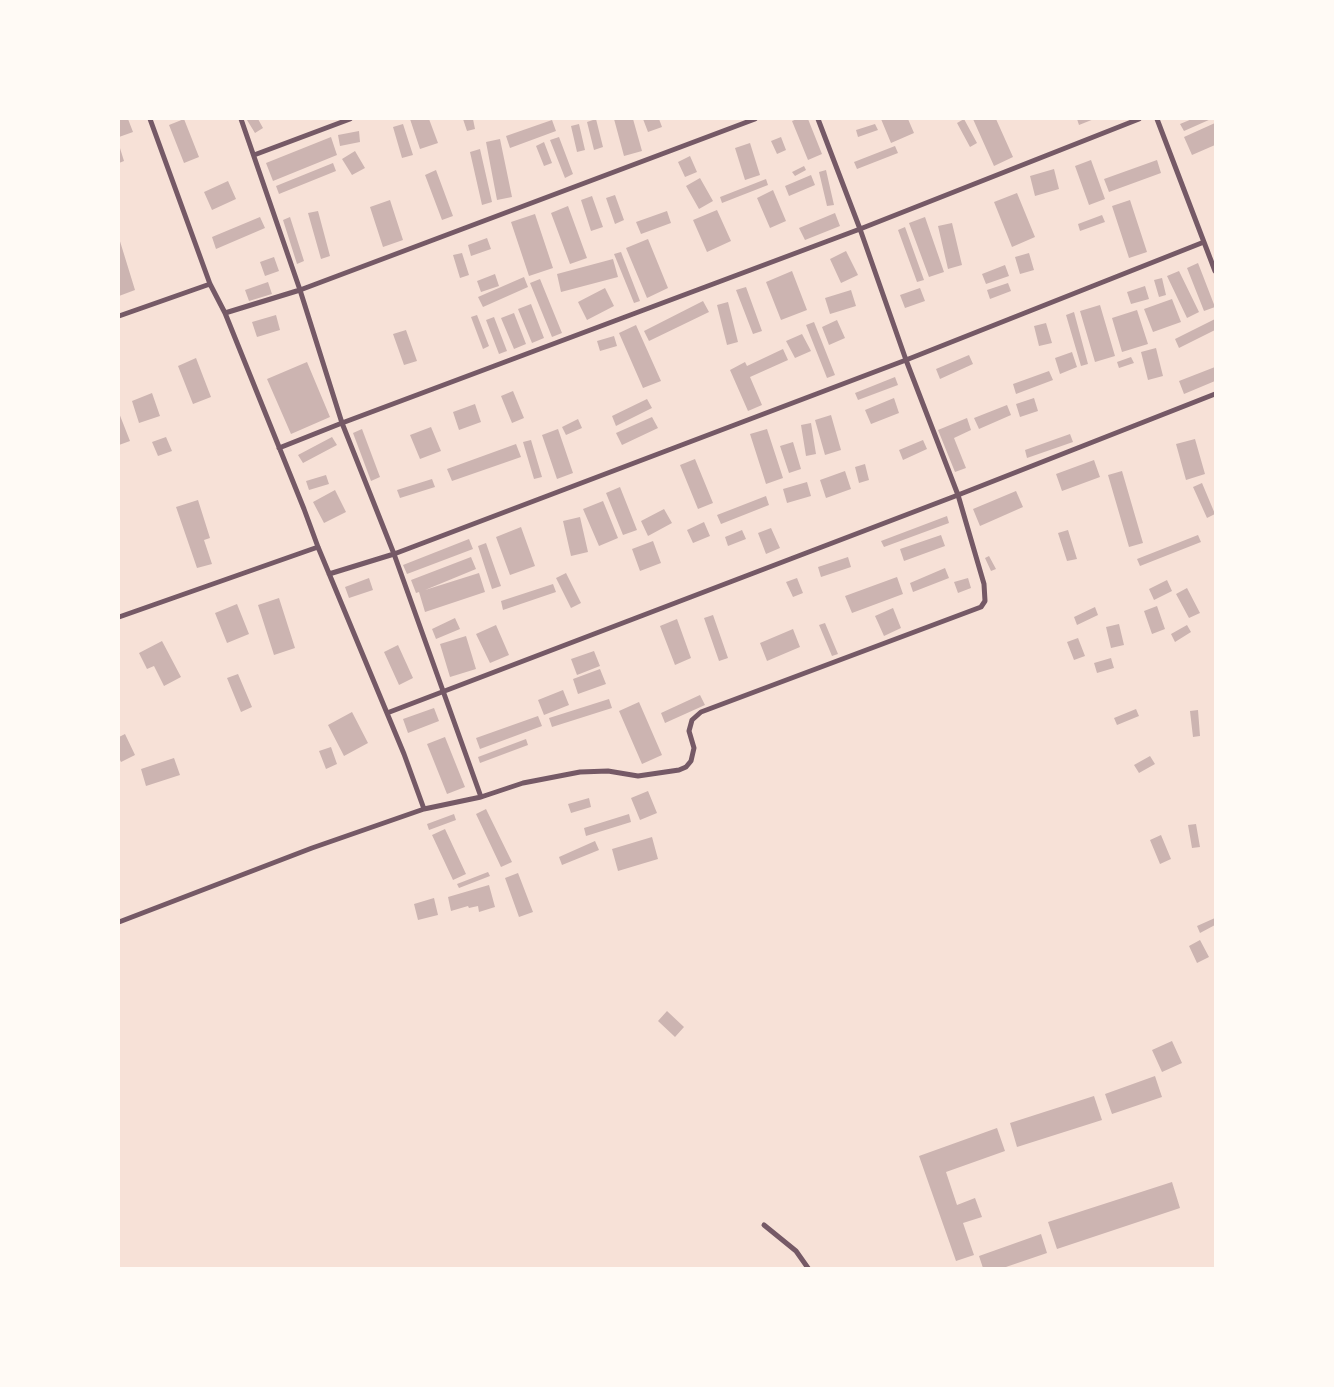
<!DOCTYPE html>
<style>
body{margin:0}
#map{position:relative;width:1334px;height:1387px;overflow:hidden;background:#f7e1d7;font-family:"Noto Sans",sans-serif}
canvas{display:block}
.frame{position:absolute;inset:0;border:120px solid #fffaf5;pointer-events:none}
</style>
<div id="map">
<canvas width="1334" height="1387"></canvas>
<div class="frame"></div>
</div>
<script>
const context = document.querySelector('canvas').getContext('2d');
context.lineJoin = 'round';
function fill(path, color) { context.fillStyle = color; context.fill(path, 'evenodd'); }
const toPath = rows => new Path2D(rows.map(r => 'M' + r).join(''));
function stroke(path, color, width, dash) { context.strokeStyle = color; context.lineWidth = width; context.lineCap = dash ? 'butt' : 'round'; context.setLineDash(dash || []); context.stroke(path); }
fill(toPath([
 [119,119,128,119,133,132,119,137],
 [184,119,199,157,184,163,169,125],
 [248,119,258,119,263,128,255,133,247,120],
 [410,119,429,119,438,143,420,149],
 [463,119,473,119,475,129,467,131],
 [596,119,603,147,594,150,587,122],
 [614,119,633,119,642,151,624,156],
 [643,119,659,119,662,127,648,132],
 [797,119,808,119,822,154,808,160,792,121],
 [881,119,908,119,914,133,891,143],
 [964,119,977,143,970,147,957,123],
 [973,119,996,119,1013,157,994,166],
 [1077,119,1094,119,1079,125],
 [1192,119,1211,119,1184,131,1180,124],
 [552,120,556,131,510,148,506,136],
 [1215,123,1215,145,1192,155,1184,137],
 [403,124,413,155,402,158,393,127],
 [579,124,585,150,577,152,571,126],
 [875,124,878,130,858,137,856,130],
 [359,131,360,142,340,146,338,135],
 [331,137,337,155,273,181,266,163],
 [559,137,573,174,565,178,550,140],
 [781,137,786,150,777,154,771,141],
 [500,139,512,197,497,200,486,142],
 [544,142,552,163,544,166,536,146],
 [750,143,760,175,745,180,735,148],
 [119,145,124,161,119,163],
 [895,146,898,153,857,169,854,162],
 [480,149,492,202,482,205,470,152],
 [355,151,365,168,352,175,342,159],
 [690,156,697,172,685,177,678,162],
 [1091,160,1105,199,1089,205,1075,166],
 [1157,160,1161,173,1109,192,1104,179],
 [333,163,336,171,279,194,276,186],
 [804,166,806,170,795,176,792,172],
 [1054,169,1059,189,1035,196,1030,176],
 [436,170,453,216,442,220,425,175],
 [826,170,834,205,827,206,819,172],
 [811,175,815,185,789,196,785,186],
 [700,178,713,201,699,209,686,186],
 [766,179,768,185,722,203,720,197],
 [228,181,236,199,212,210,204,192],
 [773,190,786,221,770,228,757,198],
 [1017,193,1035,237,1012,247,994,202],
 [615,195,624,220,615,224,606,198],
 [592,196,603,227,591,231,581,200],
 [390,200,403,240,383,247,370,207],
 [1130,200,1147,252,1129,258,1112,206],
 [568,206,587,258,570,264,551,213],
 [717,210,731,241,707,252,693,220],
 [318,211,330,256,321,259,308,213],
 [667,211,671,223,641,234,636,222],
 [835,213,840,226,805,240,799,228],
 [535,214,553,268,529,276,511,222],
 [1102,215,1105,222,1080,231,1078,224],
 [260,217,265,228,216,249,212,237],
 [290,217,304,261,297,264,283,220],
 [925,217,944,272,929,277,909,223],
 [952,223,962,265,948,269,938,226],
 [905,227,924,280,917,282,898,230],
 [119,238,135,290,119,296],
 [487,238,491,249,471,256,468,245],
 [648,239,668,288,647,298,626,248],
 [846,251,858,275,841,283,830,259],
 [621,252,640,301,634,303,614,254],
 [462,253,469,275,460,278,453,255],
 [1029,253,1034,270,1020,274,1015,257],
 [274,257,279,271,265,276,260,262],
 [613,259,618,277,561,292,557,274],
 [1198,263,1215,307,1204,311,1187,268],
 [1005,265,1009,276,986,284,982,274],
 [792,271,807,310,781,320,766,282],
 [1179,271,1199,312,1187,318,1167,276],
 [495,274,499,286,481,292,477,281],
 [524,277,528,287,483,307,478,297],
 [1162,278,1166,295,1159,297,1154,280],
 [540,279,562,333,552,337,530,283],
 [268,282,272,294,249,301,245,290],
 [1008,283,1011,291,990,299,987,290],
 [1145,286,1149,299,1131,304,1127,292],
 [746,287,762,331,753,334,736,290],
 [605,288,614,306,587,320,578,302],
 [920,288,925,301,905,308,900,295],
 [851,290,856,306,830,314,825,298],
 [1172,299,1181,322,1153,332,1144,309],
 [703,301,709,312,649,341,644,331],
 [728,302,738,342,727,345,717,305],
 [531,304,544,338,532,343,518,309],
 [1100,305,1115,356,1095,362,1080,311],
 [1137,310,1148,344,1122,352,1112,318],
 [1074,312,1088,364,1081,366,1066,315],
 [514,313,526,344,514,349,501,318],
 [276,315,280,330,257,337,252,322],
 [477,315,489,346,483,349,471,317],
 [494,317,507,351,499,354,486,320],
 [1215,319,1215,330,1179,348,1175,339],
 [837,320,845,338,829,345,822,327],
 [814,322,835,375,827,378,806,325],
 [1046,323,1052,343,1039,346,1034,326],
 [636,325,661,381,643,388,619,333],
 [406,330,417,361,404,365,393,334],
 [802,334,811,351,795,358,786,341],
 [614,336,617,346,600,351,597,341],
 [1156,348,1163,376,1148,380,1141,352],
 [783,349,788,360,750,377,762,405,748,411,730,370,745,362,747,366],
 [1072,352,1077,367,1060,374,1055,358],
 [969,355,973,364,940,379,936,369],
 [1131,357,1134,363,1119,368,1117,362],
 [196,358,211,397,193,404,178,366],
 [307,362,330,417,291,434,267,379],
 [1215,367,1215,381,1184,394,1179,381],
 [1049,371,1053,380,1016,394,1013,384],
 [895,377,898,385,858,400,855,393],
 [513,391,524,418,512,423,501,396],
 [152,393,160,416,139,423,132,401],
 [894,398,899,413,871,424,865,410],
 [1034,398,1038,411,1020,417,1016,404],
 [647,399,652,408,616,426,612,416],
 [475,404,481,422,459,430,453,412],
 [1007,405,1011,415,979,429,974,418],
 [119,413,130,441,119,445],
 [831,415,841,450,825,455,815,420],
 [652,417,658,428,622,445,616,433],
 [967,418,971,430,954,438,966,468,955,472,938,430],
 [578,419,582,428,566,435,562,427],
 [811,423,816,454,806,456,801,425],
 [431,427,441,451,420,459,410,435],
 [362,429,380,477,371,481,353,433],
 [558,429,573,473,557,479,542,435],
 [767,429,783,478,766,484,750,434],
 [1070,434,1073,442,1027,458,1025,450],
 [166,437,172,451,158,456,152,442],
 [332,437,337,445,303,463,298,455],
 [1195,439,1205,474,1186,480,1176,444],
 [531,440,542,477,534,479,523,442],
 [923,440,927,449,903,460,899,450],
 [793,442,801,469,789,473,780,446],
 [516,444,521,457,452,481,447,469],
 [695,459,713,503,698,509,680,465],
 [1094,460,1100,477,1062,491,1056,474],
 [865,464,869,480,859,483,855,467],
 [845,471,851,489,826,498,820,480],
 [1122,471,1143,543,1129,547,1108,475],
 [326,475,329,484,309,490,306,481],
 [432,479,435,487,400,498,397,490],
 [807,482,811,496,787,503,783,489],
 [1202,483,1215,514,1207,518,1193,487],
 [620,487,637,530,623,535,606,493],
 [335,490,346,512,324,523,313,502],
 [1016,491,1023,507,980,526,973,509],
 [766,496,769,505,721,524,717,515],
 [198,500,210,538,204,540,212,564,197,568,176,507],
 [603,501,618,538,599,546,583,509],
 [664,509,672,523,648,536,641,521],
 [947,516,949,523,884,547,881,541],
 [580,517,588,552,571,556,563,521],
 [704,522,710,536,693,543,687,530],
 [521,527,535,566,510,575,496,537],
 [771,528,780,548,766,554,758,533],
 [742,530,746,539,728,546,725,537],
 [1068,530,1077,559,1067,561,1058,533],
 [941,535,945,546,904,561,900,549],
 [1198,535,1201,542,1140,566,1137,559],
 [469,539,473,549,407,574,403,565],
 [653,541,661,563,640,571,632,549],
 [486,543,501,586,492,589,478,546],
 [989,556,996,569,991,571,985,558],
 [471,557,476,569,425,590,479,573,485,592,425,612,419,592,416,593,411,580],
 [848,557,851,567,821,577,818,567],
 [945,568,949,578,913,592,910,583],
 [566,573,581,603,571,608,556,578],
 [897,577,903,594,852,613,845,596],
 [369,578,373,590,349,598,345,587],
 [797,578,803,593,793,597,786,582],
 [968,578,971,588,958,593,954,582],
 [1167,580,1172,591,1154,600,1149,589],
 [553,584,556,592,503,610,501,601],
 [1187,588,1200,613,1189,618,1176,594],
 [279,598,295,648,274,655,258,605],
 [237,604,249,634,227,643,215,613],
 [1157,606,1165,629,1152,634,1144,611],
 [1095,607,1098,615,1077,625,1074,617],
 [893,608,901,628,884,636,875,616],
 [713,615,728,658,719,661,704,618],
 [455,618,460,629,436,639,432,629],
 [677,619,691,658,675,665,660,626],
 [825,623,838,654,832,656,819,625],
 [1119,624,1124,645,1111,648,1106,627],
 [496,625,509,655,490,663,476,634],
 [1187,625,1191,632,1175,642,1171,634],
 [793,629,800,647,767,661,760,643],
 [466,636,476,669,450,677,440,644],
 [1078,638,1085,656,1074,660,1067,642],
 [162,641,181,677,164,686,154,666,147,669,139,653],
 [398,645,413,678,399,685,384,652],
 [594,651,600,666,577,675,571,659],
 [1111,658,1114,668,1097,673,1094,663],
 [600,669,606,684,578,694,573,679],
 [238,674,252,707,241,712,227,678],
 [563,690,569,705,544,715,538,700],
 [700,695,705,705,665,723,661,713],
 [609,699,612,708,552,727,549,718],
 [639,702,662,755,642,764,619,711],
 [434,708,439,721,408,733,403,719],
 [1136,709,1139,716,1117,725,1114,718],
 [1198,710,1200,736,1193,737,1190,711],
 [352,712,368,743,344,756,328,725],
 [538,716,542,726,480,749,476,738],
 [125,734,135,755,121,762,119,758,119,737],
 [445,737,465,787,447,794,427,744],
 [526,739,528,745,480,763,478,757],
 [331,747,337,764,326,769,319,751],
 [1150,756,1155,764,1139,773,1134,765],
 [174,758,180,775,146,786,141,769],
 [648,791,657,813,640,820,631,798],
 [589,798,591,807,571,813,568,804],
 [486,809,512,862,501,867,476,814],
 [454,814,456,820,429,830,427,824],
 [629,814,631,822,586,836,584,828],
 [1196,824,1200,847,1192,848,1188,825],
 [445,829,466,874,453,880,432,835],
 [1161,835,1171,859,1160,864,1150,840],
 [652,837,658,859,618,871,612,849],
 [595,841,599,850,562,865,559,857],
 [488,872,490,876,459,888,457,884],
 [518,873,533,912,519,917,505,878],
 [489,885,495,907,479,912,478,906,469,908,468,906,451,911,448,897],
 [434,898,438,915,418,920,414,904],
 [1215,918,1215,925,1200,933,1197,926],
 [1200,940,1209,957,1197,963,1189,946],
 [667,1011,684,1027,675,1037,658,1021],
 [1172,1041,1182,1063,1162,1072,1152,1050],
 [1155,1076,1162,1097,1112,1114,1105,1094],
 [1094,1096,1102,1120,1017,1147,1010,1123],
 [997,1128,1005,1151,946,1172,957,1205,975,1198,982,1217,963,1223,974,1255,956,1261,919,1156],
 [1172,1182,1180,1208,1057,1249,1048,1222],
 [1041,1234,1047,1253,1003,1268,983,1268,979,1256]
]), '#ccb4b1');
stroke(toPath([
 [150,119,210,284,225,313,304,509,318,547,404,754,424,809],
 [241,119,300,290,342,423,394,554,481,797],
 [1157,119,1215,271],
 [254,155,350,119],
 [225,313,300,290,755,119],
 [119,316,210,284],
 [279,448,342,423,860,229,1139,119],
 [329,574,394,554,906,360,1204,242],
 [119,617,318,547],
 [387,713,958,495,1215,394],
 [119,922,312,848,424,809,481,797,523,783,580,772,608,771,638,776,679,770,686,767,691,761,694,748,689,731,692,720,701,712,981,607,985,601,984,584,958,495,906,360,860,229,818,119],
 [764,1225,796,1251,808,1268]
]), '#755966', 5);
</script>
